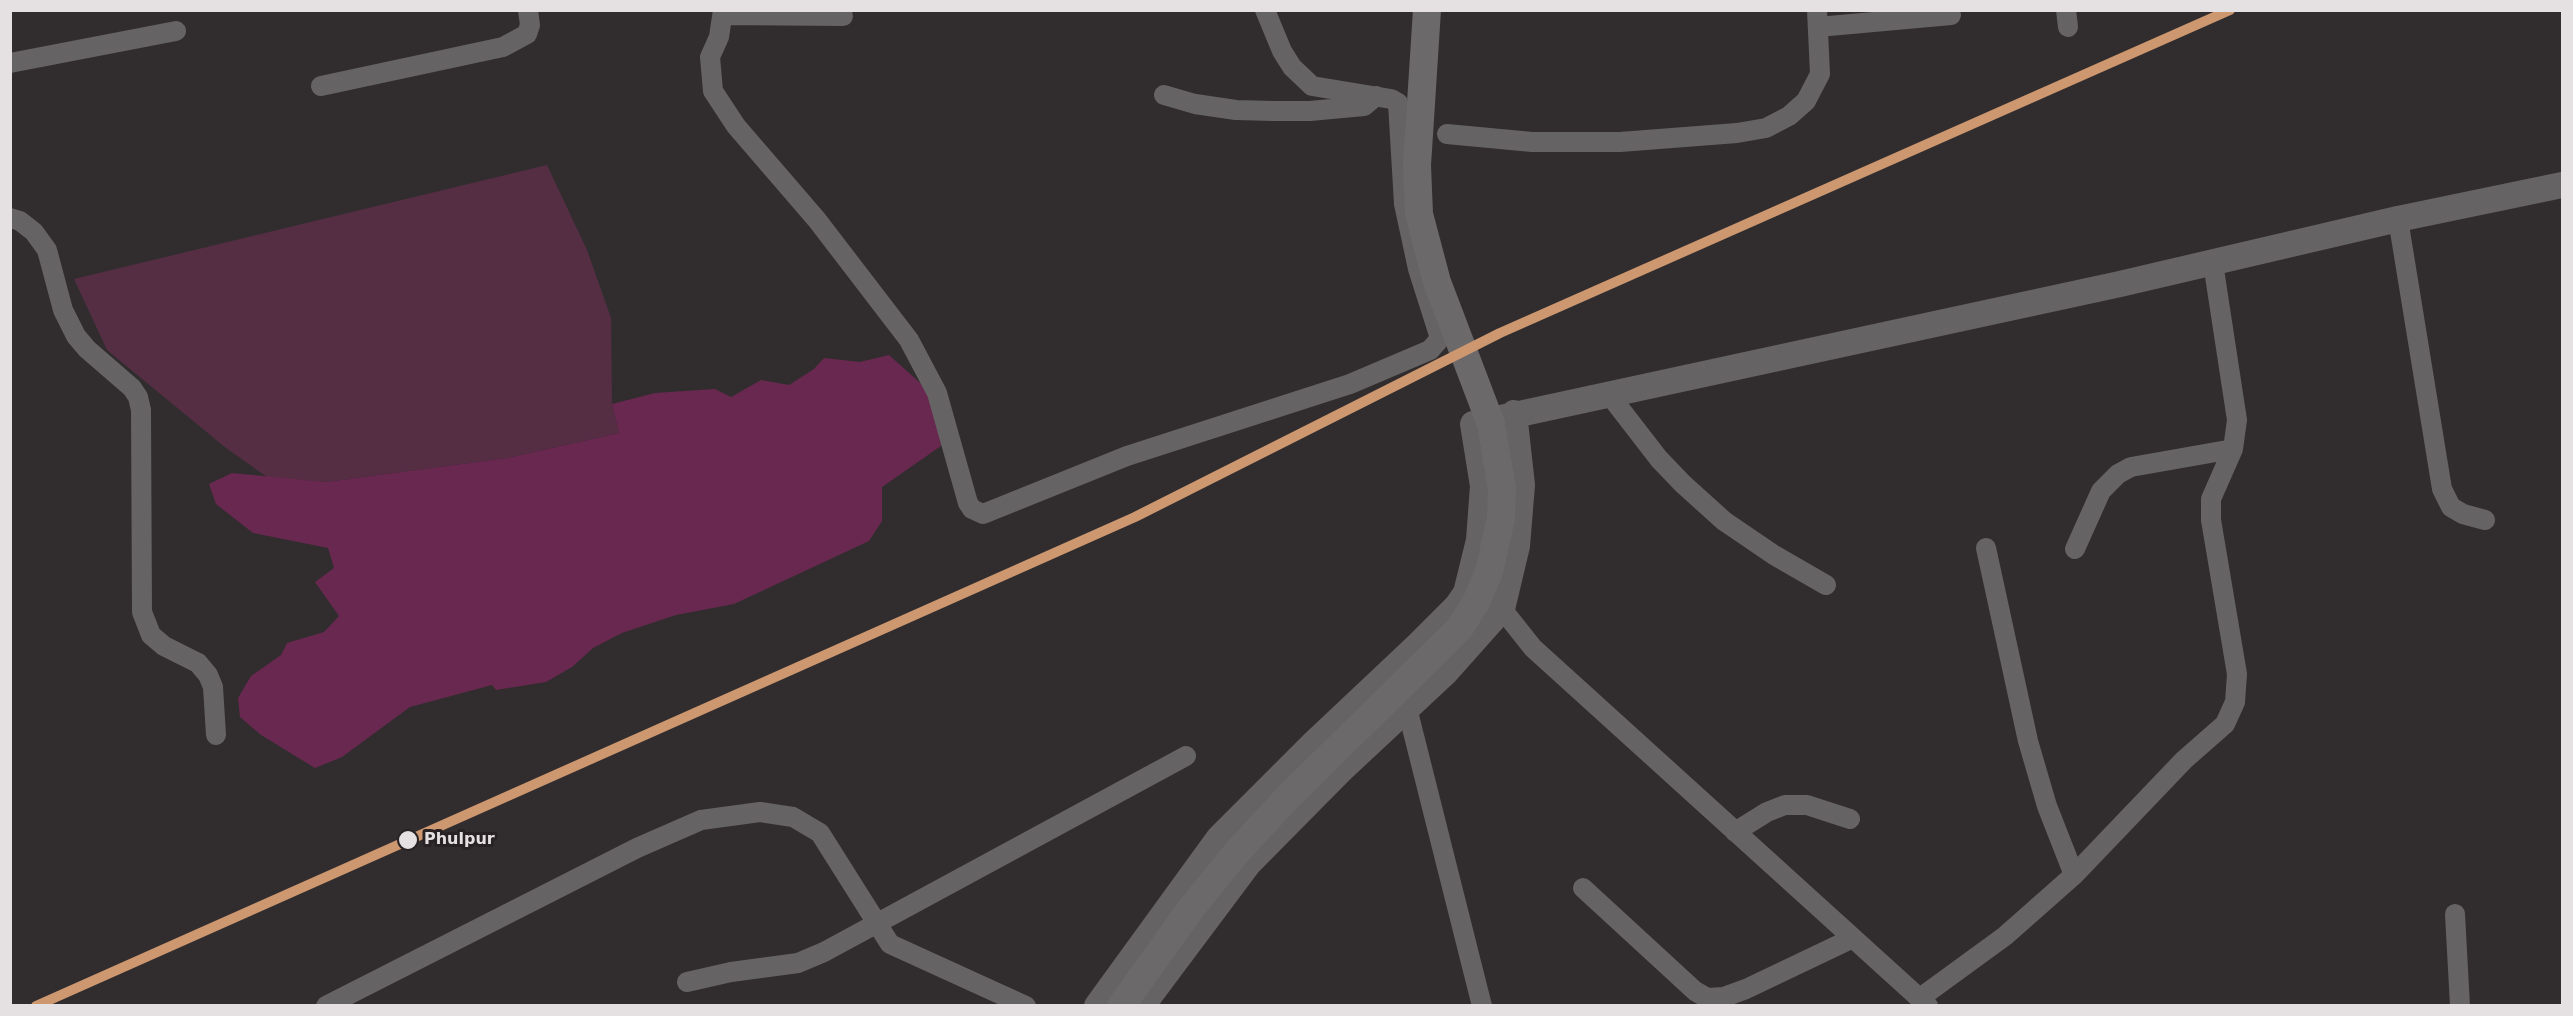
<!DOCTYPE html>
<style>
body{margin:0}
#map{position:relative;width:2573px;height:1016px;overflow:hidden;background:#312d2f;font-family:"DejaVu Sans",sans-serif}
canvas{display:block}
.frame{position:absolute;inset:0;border:12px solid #e5e0e2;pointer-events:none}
</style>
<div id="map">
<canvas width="2573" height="1016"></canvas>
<div class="frame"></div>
</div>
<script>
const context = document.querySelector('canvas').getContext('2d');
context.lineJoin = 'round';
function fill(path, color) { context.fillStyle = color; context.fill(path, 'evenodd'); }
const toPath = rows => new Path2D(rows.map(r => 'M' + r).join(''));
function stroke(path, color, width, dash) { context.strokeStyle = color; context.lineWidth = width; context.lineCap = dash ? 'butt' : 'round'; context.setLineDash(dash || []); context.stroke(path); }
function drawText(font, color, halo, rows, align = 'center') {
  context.font = font + ' "DejaVu Sans",sans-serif'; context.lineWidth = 6; context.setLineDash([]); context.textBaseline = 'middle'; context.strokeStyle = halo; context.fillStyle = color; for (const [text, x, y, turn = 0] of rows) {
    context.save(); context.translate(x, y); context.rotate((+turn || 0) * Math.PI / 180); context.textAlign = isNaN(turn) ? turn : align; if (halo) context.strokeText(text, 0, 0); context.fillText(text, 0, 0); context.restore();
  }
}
fill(toPath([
 [547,165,587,250,611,318,612,404,619,433,507,458,326,482,267,477,226,448,107,350,74,279]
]), '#552e44');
fill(toPath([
 [889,355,927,389,939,424,941,446,882,487,882,521,869,541,734,604,676,615,622,633,593,648,572,667,546,682,496,690,492,685,410,707,342,757,315,768,261,735,240,717,238,698,251,676,281,655,287,643,324,632,339,616,315,582,334,568,328,548,253,533,216,504,209,484,232,473,326,482,507,458,619,433,612,404,655,393,715,389,731,397,761,380,789,385,814,369,824,358,860,362]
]), '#69284f');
stroke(toPath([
 [723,10,719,37,710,57,713,91,736,126,817,220,909,340,937,393,968,503,972,509,983,514,1127,456,1350,384,1430,350,1438,341,1439,335,1418,269,1404,204,1398,103,1391,99,1312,86,1292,67,1282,51,1265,10],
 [2066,10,2068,27],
 [723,15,843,16],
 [1818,27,1951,15],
 [10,63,176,31],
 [321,86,503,47,527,34,530,25,528,10],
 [1164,95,1195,104,1236,110,1273,111,1310,111,1364,106,1376,96],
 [1447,134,1532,142,1620,142,1737,133,1766,128,1789,116,1806,101,1820,74,1817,10],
 [10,218,20,221,34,232,47,250,63,310,76,336,87,349,132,388,138,397,141,410,142,612,151,635,164,646,198,663,208,675,213,687,216,735],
 [2398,219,2442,489,2451,507,2463,514,2485,520],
 [1608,393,1659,459,1683,484,1724,521,1774,555,1826,585],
 [1986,548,2028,741,2047,806,2074,875],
 [2075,549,2101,491,2118,474,2131,467,2233,449],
 [1502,609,1533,648,1928,1006],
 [1407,708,1482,1006],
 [1735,832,1767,812,1785,805,1807,805,1850,819],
 [1583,888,1695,991,1707,998,1724,997,1746,989,1853,938],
 [2455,914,2460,1006],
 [687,982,731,972,798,963,824,952,1186,756],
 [1920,998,2005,936,2074,875,2184,760,2225,724,2235,702,2237,674,2211,520,2211,499,2233,449,2237,420,2213,263],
 [326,1006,637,848,701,820,760,812,793,817,820,833,890,944,1026,1006]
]), '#656364', 20);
stroke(toPath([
 [1097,1006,1219,838,1313,744,1418,645,1457,606,1466,593,1479,540,1483,486,1473,424,2120,284,2398,219,2562,185],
 [1142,1006,1249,863,1340,771,1445,673,1502,609,1517,546,1522,485,1514,413]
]), '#666365', 26);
stroke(toPath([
 [1121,1006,1189,911,1237,852,1288,797,1459,629,1476,602,1489,572,1501,518,1502,489,1491,424]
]), '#6c696a', 28);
stroke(toPath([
 [36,1006,1085,539,1231,470]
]), '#676466', 4.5, [12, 6]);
stroke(toPath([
 [1427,10,1417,165,1419,214,1437,282,1491,424]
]), '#6c696a', 28);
stroke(toPath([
 [36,1006,1135,517,1500,333,2230,10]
]), '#cd976f', 10);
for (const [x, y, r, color] of [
 [408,840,10,"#e5e0e2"]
]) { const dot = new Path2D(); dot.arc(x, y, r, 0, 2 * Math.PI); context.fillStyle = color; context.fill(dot); stroke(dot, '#292225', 2); }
drawText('bold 16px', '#e5e0e2', '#292225', [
 ["Phulpur",424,840]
], 'left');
</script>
